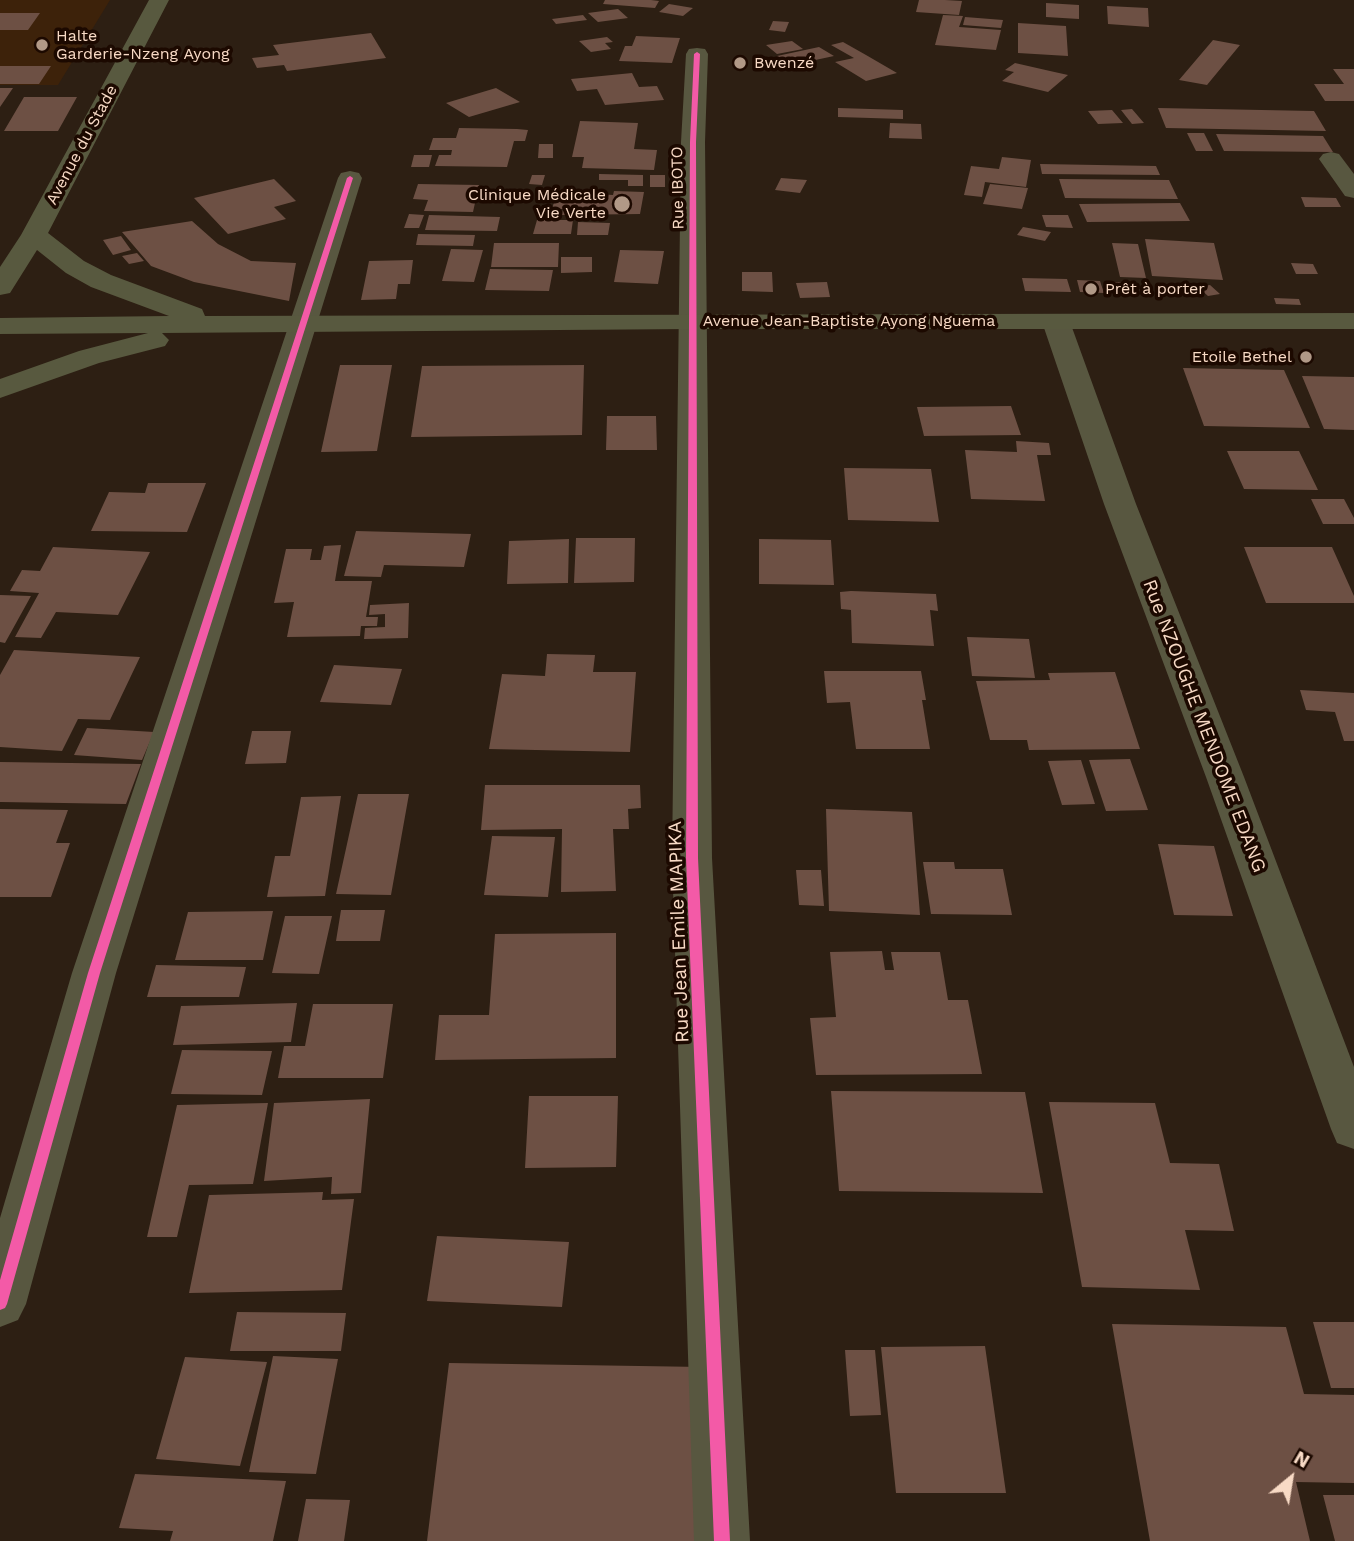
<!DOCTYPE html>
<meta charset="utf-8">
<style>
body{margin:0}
#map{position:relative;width:1354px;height:1541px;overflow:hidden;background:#2d1f13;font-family:"Work Sans",sans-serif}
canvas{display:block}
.north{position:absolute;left:1256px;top:1443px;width:70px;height:70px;-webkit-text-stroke:5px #1c0900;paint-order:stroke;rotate:30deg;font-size:19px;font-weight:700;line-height:28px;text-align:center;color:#f8dac5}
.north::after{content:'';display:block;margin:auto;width:24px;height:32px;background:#f8dac5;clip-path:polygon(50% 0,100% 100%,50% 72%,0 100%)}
</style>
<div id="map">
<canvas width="1354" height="1541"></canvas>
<div class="north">N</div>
</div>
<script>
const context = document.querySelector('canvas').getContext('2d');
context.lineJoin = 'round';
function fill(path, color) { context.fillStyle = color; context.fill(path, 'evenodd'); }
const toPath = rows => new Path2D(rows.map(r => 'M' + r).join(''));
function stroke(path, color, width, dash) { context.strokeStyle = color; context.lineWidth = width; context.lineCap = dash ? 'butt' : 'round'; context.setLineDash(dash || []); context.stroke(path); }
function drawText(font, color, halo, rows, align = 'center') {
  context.font = font + ' "Work Sans",sans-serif'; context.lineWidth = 7; context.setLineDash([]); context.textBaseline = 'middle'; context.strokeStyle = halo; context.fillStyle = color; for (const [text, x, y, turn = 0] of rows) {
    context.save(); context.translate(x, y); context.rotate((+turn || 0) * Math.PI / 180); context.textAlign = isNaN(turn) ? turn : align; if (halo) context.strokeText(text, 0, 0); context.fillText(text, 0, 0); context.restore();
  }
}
fill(toPath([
 [0,0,110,0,58,85,0,85]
]), '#3d220a');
fill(toPath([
 [605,0,651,0,659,1,655,8,603,4],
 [919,0,945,0,962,1,959,15,916,12],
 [1046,3,1079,5,1079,19,1046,17],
 [669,4,693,8,683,16,659,12],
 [1107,6,1148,8,1149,27,1108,24],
 [618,9,628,18,598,22,588,13],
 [0,13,40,13,28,30,0,30],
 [583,15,587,20,556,24,552,19],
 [943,15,963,16,959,27,1001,30,996,50,935,45],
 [965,17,1003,20,1001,28,963,25],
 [773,21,789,22,785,32,769,30],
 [1018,23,1066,26,1068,56,1018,53],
 [371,33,386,58,287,71,284,65,257,68,252,58,279,55,273,45],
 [636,36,680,38,672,63,619,61,625,46,632,46],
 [607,37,613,42,605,43,611,49,591,52,579,41],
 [1213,40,1240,45,1207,85,1179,80],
 [792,41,803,49,777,54,766,45],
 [843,42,866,55,897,73,866,81,835,62,854,58,831,45],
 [819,47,834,56,792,65,777,56],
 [1015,63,1050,71,1068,75,1048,92,1002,81,1014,72,1005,70],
 [0,66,51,66,39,84,0,84],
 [1333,69,1354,69,1354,101,1325,101,1314,84,1344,84],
 [632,73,639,87,657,86,664,100,605,105,597,89,577,91,571,79],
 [0,88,13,88,0,107],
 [496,88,520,102,469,117,446,103],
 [24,97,77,97,58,131,4,131],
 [838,108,903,110,903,119,838,117],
 [1158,108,1314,111,1326,131,1166,128],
 [1132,109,1144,123,1132,124,1121,110],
 [1112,110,1123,123,1098,124,1088,111],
 [580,121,638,123,634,149,657,150,654,170,582,168,584,157,572,157],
 [890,123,921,124,922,139,889,138],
 [459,128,517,129,528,130,525,141,514,141,507,167,435,166,439,155,451,155,452,150,429,150,433,138,456,138],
 [1187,133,1204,133,1213,151,1196,151],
 [1216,134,1323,136,1333,152,1224,151],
 [539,144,553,144,553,158,538,158],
 [414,155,432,155,429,167,411,167],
 [1002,157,1031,160,1026,187,985,182,982,197,964,195,971,166,999,169],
 [1040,164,1156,166,1160,175,1042,174],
 [599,174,643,175,643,186,628,186,628,180,599,180],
 [532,175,545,175,542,185,529,184],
 [650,175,665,175,665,187,650,187],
 [781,178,807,180,800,193,775,190],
 [274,179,296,201,274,207,286,219,228,234,194,198],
 [1059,179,1169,180,1178,199,1065,198],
 [418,184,479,185,473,212,424,211,428,200,413,199],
 [990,184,1028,188,1022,209,983,204],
 [614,191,644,192,640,214,562,215,563,209,552,209,557,192,613,195],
 [1301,197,1336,198,1341,207,1305,207],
 [1180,203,1190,221,1087,222,1079,204],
 [409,214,424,215,419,228,404,228],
 [429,215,500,217,497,231,425,230],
 [1042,215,1068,215,1073,228,1046,227],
 [537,220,573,220,571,234,533,234],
 [192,221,218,244,251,261,296,263,289,301,194,282,151,266,122,232],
 [578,222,610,223,608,235,577,235],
 [1023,227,1051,232,1045,241,1017,235],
 [418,234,475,235,473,246,416,245],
 [121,236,131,250,113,255,103,240],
 [1145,239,1214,243,1223,280,1152,276],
 [494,243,559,243,558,267,491,267],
 [1112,243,1138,244,1146,278,1120,277],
 [451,249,483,250,474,282,442,281],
 [620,250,664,251,658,284,614,282],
 [137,253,144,261,129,264,122,256],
 [561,257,592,257,592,272,561,273],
 [413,260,410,284,398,284,396,299,361,300,369,261],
 [1291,263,1313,264,1318,274,1296,274],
 [490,269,553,270,549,291,485,290],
 [742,272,772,272,773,292,742,291],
 [1022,278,1067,279,1071,292,1025,291],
 [1077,280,1100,281,1104,293,1080,292],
 [827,282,830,297,800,298,796,283],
 [1107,282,1131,282,1135,293,1111,293],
 [1210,285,1220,294,1208,296,1198,287],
 [1274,298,1299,299,1301,305,1276,304],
 [340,365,392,365,377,451,321,452],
 [584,365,582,435,411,437,422,366],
 [1183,368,1284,370,1310,428,1204,426],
 [1302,376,1354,377,1354,430,1324,429],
 [1011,406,1021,435,924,436,917,407],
 [607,416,656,416,657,450,606,450],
 [1016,441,1049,443,1051,455,1037,455,1045,501,971,499,965,450,1017,452],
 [1227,451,1299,451,1318,490,1244,489],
 [844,468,931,469,939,522,848,520],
 [148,483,206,483,187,532,91,531,109,492,145,493],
 [1311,499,1344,499,1354,518,1354,524,1323,524],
 [356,531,471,534,464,567,384,565,381,577,344,576],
 [576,538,635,538,634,582,574,583],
 [569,539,568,583,507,584,509,541],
 [759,539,831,540,834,585,759,584],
 [341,545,335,581,372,581,366,617,378,617,377,626,361,626,360,636,287,637,294,602,274,603,286,549,312,549,310,560,321,560,324,546],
 [53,547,150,552,118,615,56,612,41,638,15,637,39,593,10,591,22,570,40,571],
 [1244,547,1332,547,1354,596,1354,603,1266,603],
 [851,591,936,594,938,611,930,610,934,646,852,643,851,610,841,609,840,592],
 [0,595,31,596,5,643,0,642],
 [409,603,408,638,364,639,365,628,385,627,385,614,369,615,370,605],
 [967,637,1029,639,1035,678,972,676],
 [14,650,140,657,110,720,78,719,62,751,0,747,0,675],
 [547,654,595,655,593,672,636,672,630,752,489,749,502,674,545,676],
 [334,665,402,669,391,705,320,702],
 [824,671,921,671,926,700,922,700,930,749,856,749,850,702,827,703],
 [1115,672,1140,749,1029,750,1027,740,990,740,976,681,1050,680,1048,673],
 [1300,690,1354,693,1354,741,1344,741,1335,712,1306,710],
 [87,728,154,732,142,760,74,755],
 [252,731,291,731,286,763,245,764],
 [1130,759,1148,810,1106,811,1089,760],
 [1081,760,1095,804,1062,805,1048,761],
 [0,762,141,764,126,804,0,802],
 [485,785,640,785,641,808,628,809,629,829,613,829,616,891,561,892,562,829,481,830],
 [358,794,409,794,391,895,336,894],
 [341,796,325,896,267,897,275,856,290,856,301,797],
 [0,809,68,810,56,843,70,843,51,897,0,897],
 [826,809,912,812,920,915,829,911],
 [492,836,555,837,548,897,484,895],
 [1158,844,1214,846,1233,916,1174,915],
 [923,862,954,862,955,869,1003,869,1012,915,931,914],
 [796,870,821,870,824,906,799,905],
 [341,910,385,910,380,941,336,941],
 [273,911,263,960,175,960,188,912],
 [285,916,332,916,319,974,272,973],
 [616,933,616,1058,435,1060,439,1015,489,1015,495,934],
 [882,951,885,970,894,970,891,952,940,952,948,1000,968,1000,982,1074,816,1075,810,1018,836,1017,830,952],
 [156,965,246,967,239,997,147,997],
 [297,1003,291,1042,173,1045,181,1006],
 [313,1004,393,1004,383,1078,278,1078,284,1046,305,1046],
 [182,1050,272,1051,262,1095,171,1094],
 [831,1091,1025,1092,1043,1193,839,1191],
 [529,1096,618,1096,616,1167,525,1168],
 [370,1099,361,1193,331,1194,332,1177,264,1181,274,1103],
 [1049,1102,1155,1103,1170,1163,1219,1164,1234,1231,1185,1230,1200,1290,1082,1287],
 [268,1103,253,1184,189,1185,177,1237,147,1237,177,1105],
 [323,1192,322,1200,354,1199,342,1290,189,1293,209,1195],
 [437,1236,569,1242,562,1307,427,1301],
 [237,1312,346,1313,341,1351,230,1351],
 [1313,1322,1354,1322,1354,1388,1331,1388],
 [1112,1324,1286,1327,1304,1394,1354,1395,1354,1483,1296,1482,1310,1541,1150,1541],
 [985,1346,1006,1493,896,1493,881,1347],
 [845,1350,875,1350,881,1415,850,1416],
 [273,1356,338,1359,316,1474,249,1472],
 [185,1357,267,1362,240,1466,156,1459],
 [449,1363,703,1367,703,1541,427,1541],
 [135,1474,286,1481,273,1541,170,1541,173,1531,119,1528],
 [1323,1495,1354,1495,1354,1541,1335,1541],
 [306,1499,350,1500,344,1541,298,1541]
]), '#6d5044');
fill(toPath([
 [697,48,705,49,708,54,705,142,712,858,750,1541,694,1541,672,858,681,142,686,54,689,49,697,48],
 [1331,152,1339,154,1354,174,1354,198,1345,196,1319,159,1323,154,1331,152],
 [350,171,359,173,362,178,116,973,26,1304,18,1320,0,1327,0,1218,72,973,338,178,341,173,350,171],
 [1056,314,1066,316,1070,322,1136,504,1244,777,1354,1067,1354,1149,1337,1143,1331,1129,1206,777,1104,504,1042,322,1046,316,1056,314]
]), '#585740');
fill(toPath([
 [149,0,169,0,48,233,84,261,111,275,202,309,205,316,1354,313,1354,329,693,329,162,333,169,340,165,346,99,363,0,398,0,379,79,351,148,333,0,334,0,318,169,316,91,287,66,273,37,250,10,293,0,295,0,267,21,235,149,0]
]), '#58593f');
fill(toPath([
 [697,52,700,54,696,142,698,858,730,1541,714,1541,686,858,690,142,694,54,697,52],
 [350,176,353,178,100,973,7,1304,5,1308,0,1310,0,1280,88,973,347,178,350,176]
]), '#f35aa7');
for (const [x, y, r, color] of [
 [42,45,7,"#b19987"],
 [740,63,7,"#b19987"],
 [622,204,9,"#b19987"],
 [1091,289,7,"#b19987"],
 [1306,357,7,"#b19987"]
]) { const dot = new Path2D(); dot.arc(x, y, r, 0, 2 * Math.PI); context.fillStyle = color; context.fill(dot); stroke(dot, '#1c0900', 2.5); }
drawText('16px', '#f8dac5', '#1c0900', [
 ["Halte",56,36],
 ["Garderie-Nzeng Ayong",56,54],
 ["Bwenzé",754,63],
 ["Clinique Médicale",606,195,"right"],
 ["Vie Verte",606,213,"right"],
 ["Prêt à porter",1105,289],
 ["Etoile Bethel",1292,357,"right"]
], 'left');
drawText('16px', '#f8dac5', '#1c0900', [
 ["Avenue du Stade",82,145,-62],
 ["Rue IBOTO",678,188,-91],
 ["Avenue Jean-Baptiste Ayong Nguema",849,321]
]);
drawText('19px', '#f8dac5', '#1c0900', [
 ["Rue NZOUGHE MENDOME EDANG",1204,726,69],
 ["Rue Jean Emile MAPIKA",679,932,-92]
]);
</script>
